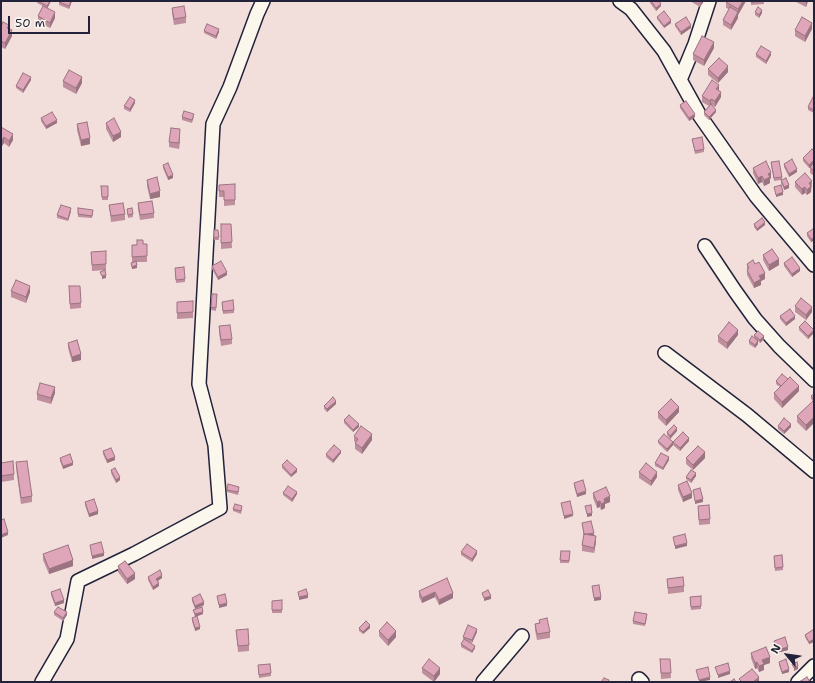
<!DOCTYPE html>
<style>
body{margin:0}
#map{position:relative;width:815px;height:683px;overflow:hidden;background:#f2dfdc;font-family:"Shantell Sans",sans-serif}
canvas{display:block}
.frame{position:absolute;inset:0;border:2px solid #22223b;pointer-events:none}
.north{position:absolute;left:767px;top:635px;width:40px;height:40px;-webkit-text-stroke:3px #fbf7ec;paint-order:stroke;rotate:299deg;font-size:11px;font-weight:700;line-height:16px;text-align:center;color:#22223b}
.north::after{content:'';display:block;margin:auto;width:14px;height:18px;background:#22223b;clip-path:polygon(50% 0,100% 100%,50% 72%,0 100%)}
.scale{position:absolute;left:8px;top:16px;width:82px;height:18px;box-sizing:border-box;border:2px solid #22223b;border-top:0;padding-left:5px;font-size:12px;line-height:14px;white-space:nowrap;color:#22223b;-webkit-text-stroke:3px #fbf7ec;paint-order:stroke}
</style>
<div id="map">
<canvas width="815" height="683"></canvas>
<div class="frame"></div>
<div class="north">N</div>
<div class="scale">50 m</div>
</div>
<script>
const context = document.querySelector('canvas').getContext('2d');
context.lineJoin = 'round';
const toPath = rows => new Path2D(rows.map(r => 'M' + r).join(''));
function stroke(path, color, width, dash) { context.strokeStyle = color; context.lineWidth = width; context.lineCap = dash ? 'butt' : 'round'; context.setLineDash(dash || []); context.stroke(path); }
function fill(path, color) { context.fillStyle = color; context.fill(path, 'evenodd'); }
const minor = toPath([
 [620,1,631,9,664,51,700,116,756,196,814,265],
 [680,80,695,44,709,1],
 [705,246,735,291,755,319,779,346,814,380],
 [665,353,747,415,814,471],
 [639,679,642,682],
 [42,682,67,639,78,581,134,554,220,508,215,445,199,384,213,124,230,87,257,14,263,1],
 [483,682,522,636],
 [798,682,814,666]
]);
stroke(minor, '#22223b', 16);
stroke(minor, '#fbf7ec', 13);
fill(toPath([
 [37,1,51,1,47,8,55,18,50,28,38,22,38,16,43,6,37,3],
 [59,1,72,1,69,9,59,5],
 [650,1,659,1,661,6,656,11,650,3],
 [690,1,704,1,700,7],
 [746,1,738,15,738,18,731,30,723,25,723,20,729,9,726,8,726,2],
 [751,1,764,1,764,4,751,5],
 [794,1,808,1,806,7],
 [172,8,186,17,186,23,174,25,172,13],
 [755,12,762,13,759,18,755,15],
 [657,17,671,23,664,28,657,19],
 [675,24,691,28,681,35,675,26],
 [1,26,9,29,12,36,5,49,1,47],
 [812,29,805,42,795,36,795,30],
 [204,31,219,32,216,39,204,33],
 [714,48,704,66,693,60,693,54],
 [756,54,771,55,766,64,756,57],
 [708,69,728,72,718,83,708,75],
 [31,80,23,93,16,88,16,86],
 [63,81,82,83,76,94,63,87],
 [719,90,721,97,715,107,711,104,716,112,709,120,704,115,704,112,709,106,702,102,702,96],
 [814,95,814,113,808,110,808,107],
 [135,103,130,112,124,109,124,106],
 [680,105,695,117,689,121,680,108],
 [182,117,194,117,192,123,182,120],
 [41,118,57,123,46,129,41,121],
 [106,123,121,137,113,142,106,129],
 [77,124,90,144,81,146,77,130],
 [1,127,13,140,9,147,4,143,2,146,1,146],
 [180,135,179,149,169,147,169,142],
 [692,139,704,149,704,152,695,154],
 [814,151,814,176,810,173,810,167,813,164,809,168,803,161,803,158],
 [771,162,782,177,782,179,789,188,784,190,781,183,781,180,774,181,771,165],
 [784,164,797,172,789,177,784,167],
 [163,165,173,178,168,180,163,168],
 [753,168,771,178,770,179,770,183,764,186,762,182,758,184,753,173],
 [147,180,160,197,150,199,147,186],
 [795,182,812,186,811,187,811,192,807,195,805,193,802,195,795,187],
 [219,185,235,200,235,205,224,206,224,197,219,197],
 [101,186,108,186,108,200,102,200],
 [138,203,154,213,154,218,140,220,138,209],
 [109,205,125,214,125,220,111,222],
 [127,209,133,214,133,217,128,218],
 [71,211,68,221,57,218,57,215],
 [93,213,92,218,78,217,78,214],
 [221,224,231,224,232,248,221,249],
 [754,224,765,225,757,231,754,227],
 [813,229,811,242,807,236,807,233],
 [214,230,218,230,219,240,214,240],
 [147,244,147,262,136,262,137,268,132,269,131,263,132,262,132,245],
 [91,252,106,264,106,270,92,271],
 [763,255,779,265,769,271,763,260],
 [784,263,800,271,792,277,784,266],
 [747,264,755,264,765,279,761,281,761,285,754,288,747,275],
 [212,266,227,275,218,280,212,269],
 [175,271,185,279,185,282,176,283],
 [69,286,81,303,81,308,70,309],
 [11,291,30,292,26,303,11,297],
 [212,294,217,294,216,311,211,310],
 [177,302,193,312,193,318,177,319],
 [222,304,234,310,234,313,223,314],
 [795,306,812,312,806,320,795,312],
 [780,316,795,319,786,326,780,319],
 [219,326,232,339,232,344,221,346,219,332],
 [799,327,814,330,808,339,799,330],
 [738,335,727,349,718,342,718,336],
 [754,335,764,339,760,343,758,341,758,344,755,348,749,344,749,341,754,338],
 [68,343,81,360,72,362,68,348],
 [776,381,799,391,782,408,774,399,774,393,780,387,776,384],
 [55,393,51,404,37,400,37,394],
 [814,394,814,402,811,399,811,396],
 [813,401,806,431,797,422,797,416],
 [336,404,327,412,324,409,324,406],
 [658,412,679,412,666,426,658,418],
 [344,420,359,427,353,432,344,423],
 [778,426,791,427,784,434,778,429],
 [677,431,670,439,667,435,667,432],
 [354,436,372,440,362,454,355,449,355,443,356,443,354,441],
 [658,441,673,445,667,452,658,443],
 [689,441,680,451,673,445,673,442],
 [103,451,115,460,107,463,103,454],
 [341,453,333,463,326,457,326,454],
 [60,458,73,465,63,469,60,461],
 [686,458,705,458,693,470,686,464],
 [669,460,663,470,655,466,655,463],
 [16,462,32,496,32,502,21,504,16,468],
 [1,463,14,474,14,480,1,482],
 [282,465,297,472,291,477,282,468],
 [111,470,120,480,116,483,111,473],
 [639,472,657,477,651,486,639,478],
 [696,476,691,483,686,479,686,477],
 [574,483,586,494,577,497,574,486],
 [678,485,692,498,683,502,678,490],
 [227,490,239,490,238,495,227,492],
 [283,493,297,494,292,502,283,495],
 [593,493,610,502,605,504,605,508,601,510,600,507,597,508,593,498],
 [85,502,98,514,89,517,85,505],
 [698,506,710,519,710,524,699,525],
 [233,509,242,509,241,514,233,511],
 [582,523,594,536,596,542,594,553,582,551,582,545,584,536],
 [561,551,570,551,569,563,560,563],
 [461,552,477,554,472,562,461,555],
 [43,554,73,566,49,574,43,560],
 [782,555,783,570,775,571,774,556],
 [118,566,135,579,127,584,118,572],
 [148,577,162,578,158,581,159,586,153,590,148,580],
 [667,579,684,586,684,592,668,594],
 [419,591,453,593,453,598,439,605,435,597,422,603,419,597],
 [51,592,64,603,55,606,51,595],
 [701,596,701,609,691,610,690,597],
 [192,598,204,605,195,609,192,601],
 [282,600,282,613,272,613,272,601],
 [193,610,203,614,197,616,200,629,195,631,192,621,192,618,195,617],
 [54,612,67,615,63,621,54,615],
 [647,617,645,626,633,624,633,621],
 [539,620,550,632,550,638,537,640,535,630,535,624,539,623],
 [359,628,370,628,363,634,359,631],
 [814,629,814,642,809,644,805,637,805,635],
 [236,630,249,645,249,651,238,652],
 [379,631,396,637,388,646,379,636],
 [477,632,472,643,467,641,475,648,472,653,461,647,461,644,464,640,463,637],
 [774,641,788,650,777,653,774,644],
 [751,653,770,663,764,665,764,670,759,672,757,668,755,669,751,658],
 [660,659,670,659,671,678,661,679],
 [779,662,789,672,782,674,779,665],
 [258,665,271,673,271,676,259,678],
 [422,668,440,674,434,682,422,673]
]), '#bf8f9e');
fill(toPath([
 [50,1,51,1,47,9,47,6],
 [71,1,72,1,69,9,69,6],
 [701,1,704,1,700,7],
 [743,1,746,1,738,15,738,18,731,30,731,25,738,12,738,9],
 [806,1,808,1,806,7],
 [661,4,661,6,656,11,656,8],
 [762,10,762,13,759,18,759,15],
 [55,12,55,18,50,28,50,23],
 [671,20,671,23,664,28,664,26],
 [812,23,812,29,805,42,805,36],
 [691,25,691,28,681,35,681,32],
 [219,29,219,32,216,39,216,36],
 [12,30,12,36,5,49,5,43],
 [714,42,714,48,704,66,704,60],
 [771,52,771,55,766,64,766,61],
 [728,66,728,72,718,83,718,78],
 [31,77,31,80,23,93,23,90],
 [82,77,82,83,76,94,76,88],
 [719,85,719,90,716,89],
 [721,92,721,97,715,107,715,101],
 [711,99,711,104,710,107,710,101],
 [135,100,135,103,130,112,130,109],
 [716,110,716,112,709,120,709,117],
 [695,114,695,117,689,121,689,118],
 [57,120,57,123,46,129,46,126],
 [180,129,180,135,179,149,179,143],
 [121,132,121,137,113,142,113,136],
 [13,134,13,140,9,147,9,141],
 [4,137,4,143,2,146,2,140],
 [90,138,90,144,81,146,81,140],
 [814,160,814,163,809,168,809,165],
 [797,169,797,172,789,177,789,174],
 [771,172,771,178,770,179,770,183,764,186,764,180,768,174],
 [173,175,173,178,168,180,168,177],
 [762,176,762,182,758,184,758,178],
 [812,181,811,192,807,195,807,190,809,183],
 [789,185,789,188,784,190,784,187],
 [805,187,805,193,802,195,802,189],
 [160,191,160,197,150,199,150,194],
 [783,192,783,195,776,197,776,195],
 [71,208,71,211,68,221,68,219],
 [765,222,765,225,757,231,757,229],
 [814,238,814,241,811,242,811,239],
 [779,259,779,265,769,271,769,265],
 [137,265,137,268,132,269,132,267],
 [800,268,800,271,792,277,792,274],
 [227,272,227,275,218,280,218,277],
 [765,273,765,279,761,281,761,285,754,288,754,283,759,276],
 [106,275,106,278,102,279,102,276],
 [30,286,30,292,26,303,26,297],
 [812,307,812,312,806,320,806,315],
 [795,316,795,319,786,326,786,323],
 [738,330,738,335,727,349,727,343],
 [814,330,814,333,808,339,808,336],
 [764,336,764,339,760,343,760,340],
 [758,341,758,344,755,348,755,345],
 [81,354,81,360,72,362,72,357],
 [799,386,799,391,782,408,782,402],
 [55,387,55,393,51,404,51,398],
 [336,401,336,404,327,412,327,409],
 [679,407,679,412,666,426,666,420],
 [814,417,814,423,806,431,806,425],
 [359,424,359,427,353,432,353,430],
 [791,424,791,427,784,434,784,431],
 [677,428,677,431,670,439,670,436],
 [372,434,372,440,362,454,362,448],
 [689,438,689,441,680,451,680,448],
 [673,442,673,445,667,452,667,449],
 [341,451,341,453,333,463,333,460],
 [705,452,705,458,693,470,693,465],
 [115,457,115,460,107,463,107,460],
 [669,457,669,460,663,470,663,468],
 [73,463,73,465,63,469,63,466],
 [297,469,297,472,291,477,291,475],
 [657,472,657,477,651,486,651,481],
 [696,473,696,476,691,483,691,480],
 [120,477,120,480,116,483,116,480],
 [586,491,586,494,577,497,577,494],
 [297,492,297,494,292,502,292,499],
 [692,493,692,498,683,502,683,497],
 [610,496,610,502,605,504,605,508,601,510,601,504,604,499],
 [703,499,703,502,695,504,695,501],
 [600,501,600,507,597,508,597,502],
 [98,511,98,514,89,517,89,514],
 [592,513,592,516,587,517,587,514],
 [573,514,573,516,564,519,564,516],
 [8,532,8,535,1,538,1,535],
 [594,533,594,536,585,535],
 [596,536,596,542,594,553,594,548],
 [687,543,687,546,675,549,675,546],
 [477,551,477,554,472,562,472,559],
 [104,553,104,556,92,559,92,556],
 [73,560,73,566,49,574,49,569],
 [135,573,135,579,127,584,127,579],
 [162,575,162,578,156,582,156,579],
 [159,583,159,586,153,590,153,587],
 [435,592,435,597,422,603,422,598],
 [453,593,453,598,439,605,439,600],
 [308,595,308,598,299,600,299,597],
 [491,596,491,599,484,601,484,598],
 [601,597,601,600,594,601,594,598],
 [64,600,64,603,55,606,55,603],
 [204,602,204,605,195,609,195,606],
 [227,603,227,606,219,608,219,605],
 [67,612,67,615,63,621,63,618],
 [203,612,203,614,195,617,195,614],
 [370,625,370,628,363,634,363,632],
 [200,627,200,629,195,631,195,628],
 [477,629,477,632,472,643,472,640],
 [396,631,396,637,388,646,388,640],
 [814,639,814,642,809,644,809,642],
 [475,646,475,648,472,653,472,651],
 [788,647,788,650,777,653,777,650],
 [770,657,770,663,764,665,764,670,759,672,759,666,762,660],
 [757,662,757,668,755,669,755,663],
 [798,666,798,669,794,671,794,668],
 [440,668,440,674,434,682,434,676],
 [789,669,789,672,782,674,782,672],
 [730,671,730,674,718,678,718,675],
 [710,677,710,680,699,682,699,680],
 [759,677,759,682,753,682]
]), '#9b7481');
const building = toPath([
 [38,1,50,1,47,6,38,1],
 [59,1,71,1,69,6,59,2,59,1],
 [651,1,659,1,661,4,656,8,651,1],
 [727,1,743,1,738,9,726,2,727,1],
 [751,1,764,1,751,2,751,1],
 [43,6,55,12,50,23,38,16,43,6],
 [184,6,186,17,174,19,172,8,184,6],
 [730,7,738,12,731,25,723,20,730,7],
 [758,7,762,10,759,15,755,12,758,7],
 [664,11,671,20,664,26,657,17,664,11],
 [686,17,691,25,681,32,675,24,686,17],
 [802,17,812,23,805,36,795,30,802,17],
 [3,22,9,25,7,28,12,30,5,43,1,41,1,26,3,22],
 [207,24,219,29,216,36,204,31,207,24],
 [702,36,714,42,704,60,693,54,702,36],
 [761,46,771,52,766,61,756,54,761,46],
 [719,58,728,66,718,78,708,69,719,58],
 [69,70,82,77,76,88,63,81,69,70],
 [23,73,31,77,23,90,16,86,23,73],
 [712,80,719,85,716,89,721,92,715,101,711,99,710,101,702,96,712,80],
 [814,95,814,110,808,107,814,95],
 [130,97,135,100,130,109,124,106,130,97],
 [686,101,695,114,689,118,680,105,686,101],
 [711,104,716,110,709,117,704,112,711,104],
 [184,111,194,114,192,120,182,117,184,111],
 [52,112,57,120,46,126,41,118,52,112],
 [114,118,121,132,113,136,106,123,114,118],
 [87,122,90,138,81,140,77,124,87,122],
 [1,127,13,134,9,141,4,137,2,140,1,140,1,127],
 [171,128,180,129,179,143,169,142,171,128],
 [702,137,704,149,695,151,692,139,702,137],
 [812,149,814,151,814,160,809,165,803,158,812,149],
 [792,159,797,169,789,174,784,164,792,159],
 [766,161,771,172,768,174,770,177,764,180,762,176,758,178,753,168,766,161],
 [779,161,782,177,774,178,771,162,779,161],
 [168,163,173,175,168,177,163,165,168,163],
 [814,163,814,171,810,167,814,163],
 [805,173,812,181,809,183,811,186,807,190,805,187,802,189,795,182,805,173],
 [157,177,160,191,150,194,147,180,157,177],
 [786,178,789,185,784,187,781,180,786,178],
 [235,184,235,200,224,200,224,191,219,191,219,185,235,184],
 [781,185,783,192,776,195,774,187,781,185],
 [101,186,108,186,108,197,102,197,101,186],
 [152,201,154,213,140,215,138,203,152,201],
 [123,203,125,214,111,216,109,205,123,203],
 [61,205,71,208,68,219,57,215,61,205],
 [78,208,93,210,92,216,78,214,78,208],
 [132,208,133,214,128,215,127,209,132,208],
 [762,218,765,222,757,229,754,224,762,218],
 [221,224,231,224,232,242,221,243,221,224],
 [813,229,814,230,814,238,811,239,807,233,813,229],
 [214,230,218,230,219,237,214,238,214,230],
 [137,240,143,240,143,244,147,244,147,256,132,257,132,245,137,245,137,240],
 [772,249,779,259,769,265,763,255,772,249],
 [106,251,106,264,92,265,91,252,106,251],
 [792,257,800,268,792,274,784,263,792,257],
 [753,260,755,264,759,262,765,273,759,276,761,279,754,283,747,270,749,268,747,264,753,260],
 [136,261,137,265,132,267,131,263,136,261],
 [221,261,227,272,218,277,212,266,221,261],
 [184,267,185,279,176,280,175,268,184,267],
 [105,270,106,275,102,276,100,272,105,270],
 [16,280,30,286,26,297,11,291,16,280],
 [69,286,80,286,81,303,70,304,69,286],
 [212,294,217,294,216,308,211,307,212,294],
 [801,298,812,307,806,315,795,306,801,298],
 [233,300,234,310,223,311,222,302,233,300],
 [193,301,193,312,177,313,177,302,193,301],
 [790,309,795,316,786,323,780,316,790,309],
 [805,321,814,330,808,336,799,327,805,321],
 [729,322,738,330,727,343,718,336,729,322],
 [230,325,232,339,221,340,219,326,230,325],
 [758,331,764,336,760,340,754,335,758,331],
 [752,336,758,341,755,345,749,341,752,336],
 [77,340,81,354,72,357,68,343,77,340],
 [782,374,788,379,781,386,776,381,782,374],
 [790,377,799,386,782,402,774,393,790,377],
 [40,383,55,387,51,398,37,394,40,383],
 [814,394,814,399,811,396,814,394],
 [333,397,336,401,327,409,324,406,333,397],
 [671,399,679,407,666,420,658,412,671,399],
 [813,401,814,402,814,417,806,425,797,416,813,401],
 [349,415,359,424,353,430,344,420,349,415],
 [784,418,791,424,784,431,778,426,784,418],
 [674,425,677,428,670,436,667,432,674,425],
 [361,426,372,434,362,448,355,443,358,439,354,436,361,426],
 [683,432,689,438,680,448,673,442,683,432],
 [664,434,673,442,667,449,658,441,664,434],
 [334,445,341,451,333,460,326,454,334,445],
 [698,446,705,452,693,465,686,458,698,446],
 [111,448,115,457,107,460,103,451,111,448],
 [661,453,669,457,663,468,655,463,661,453],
 [70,454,73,463,63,466,60,458,70,454],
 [287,460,297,469,291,475,282,465,287,460],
 [13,461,14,474,1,476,1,463,13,461],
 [27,461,32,496,21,498,16,462,27,461],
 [646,463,657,472,651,481,639,472,646,463],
 [115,468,120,477,116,480,111,470,115,468],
 [691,470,696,473,691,480,686,477,691,470],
 [583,480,586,491,577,494,574,483,583,480],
 [687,481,692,493,683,497,678,485,687,481],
 [228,484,239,487,238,492,227,490,228,484],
 [288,486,297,492,292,499,283,493,288,486],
 [606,487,610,496,604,499,605,502,601,504,600,501,597,502,593,493,606,487],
 [700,488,703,499,695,501,693,490,700,488],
 [94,499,98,511,89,514,85,502,94,499],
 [570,501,573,514,564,516,561,503,570,501],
 [235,504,242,506,241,511,233,509,235,504],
 [591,505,592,513,587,514,585,506,591,505],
 [709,505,710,519,699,520,698,506,709,505],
 [4,519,8,532,1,535,1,520,4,519],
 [591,521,594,533,587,534,584,534,582,523,591,521],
 [584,534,596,536,594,548,582,545,584,534],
 [685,534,687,543,675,546,673,537,685,534],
 [101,542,104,553,92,556,90,545,101,542],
 [467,544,477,551,472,559,461,552,467,544],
 [68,545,73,560,49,569,43,554,68,545],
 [561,551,570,551,569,561,560,560,561,551],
 [782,555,783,567,775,568,774,556,782,555],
 [125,561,135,573,127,579,118,566,125,561],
 [160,570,162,575,156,579,159,583,153,587,148,577,160,570],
 [683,577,684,586,668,588,667,579,683,577],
 [447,578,453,593,439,600,435,592,422,598,419,591,447,578],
 [599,585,601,597,594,598,592,586,599,585],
 [60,589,64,600,55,603,51,592,60,589],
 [306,589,308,595,299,597,298,592,306,589],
 [488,590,491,596,484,598,482,593,488,590],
 [200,594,204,602,195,606,192,598,200,594],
 [225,594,227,603,219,605,217,596,225,594],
 [701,596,701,606,691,607,690,597,701,596],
 [282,600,282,610,272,610,272,601,282,600],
 [58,607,67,612,63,618,54,612,58,607],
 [202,607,203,612,195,614,193,610,202,607],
 [635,612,647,614,645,624,633,621,635,612],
 [197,616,200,627,195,628,192,618,197,616],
 [547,618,550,632,537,634,535,624,540,623,539,620,547,618],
 [366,621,370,625,363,632,359,628,366,621],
 [387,622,396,631,388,640,379,631,387,622],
 [468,625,477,629,472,640,463,637,468,625],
 [248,629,249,645,238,646,236,630,248,629],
 [814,629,814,639,809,642,805,635,814,629],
 [785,637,788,647,777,650,774,641,785,637],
 [464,639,475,646,472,651,461,644,464,639],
 [766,647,770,657,762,660,764,664,759,666,757,662,755,663,751,653,766,647],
 [429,659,440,668,434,676,422,668,429,659],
 [660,659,670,659,671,673,661,673,660,659],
 [786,659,789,669,782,672,779,662,786,659],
 [797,662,798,666,794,668,792,664,797,662],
 [728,663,730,671,718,675,715,667,728,663],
 [270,664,271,673,259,675,258,665,270,664],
 [708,667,710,677,699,680,696,670,708,667],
 [752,669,759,677,753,682,742,682,739,679,752,669],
 [807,677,810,682,799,682,807,677],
 [604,678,609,680,608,682,601,682,604,678],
 [734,679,736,682,730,682,734,679]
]);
fill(building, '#dea6b8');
stroke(building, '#9b7481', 1);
</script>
